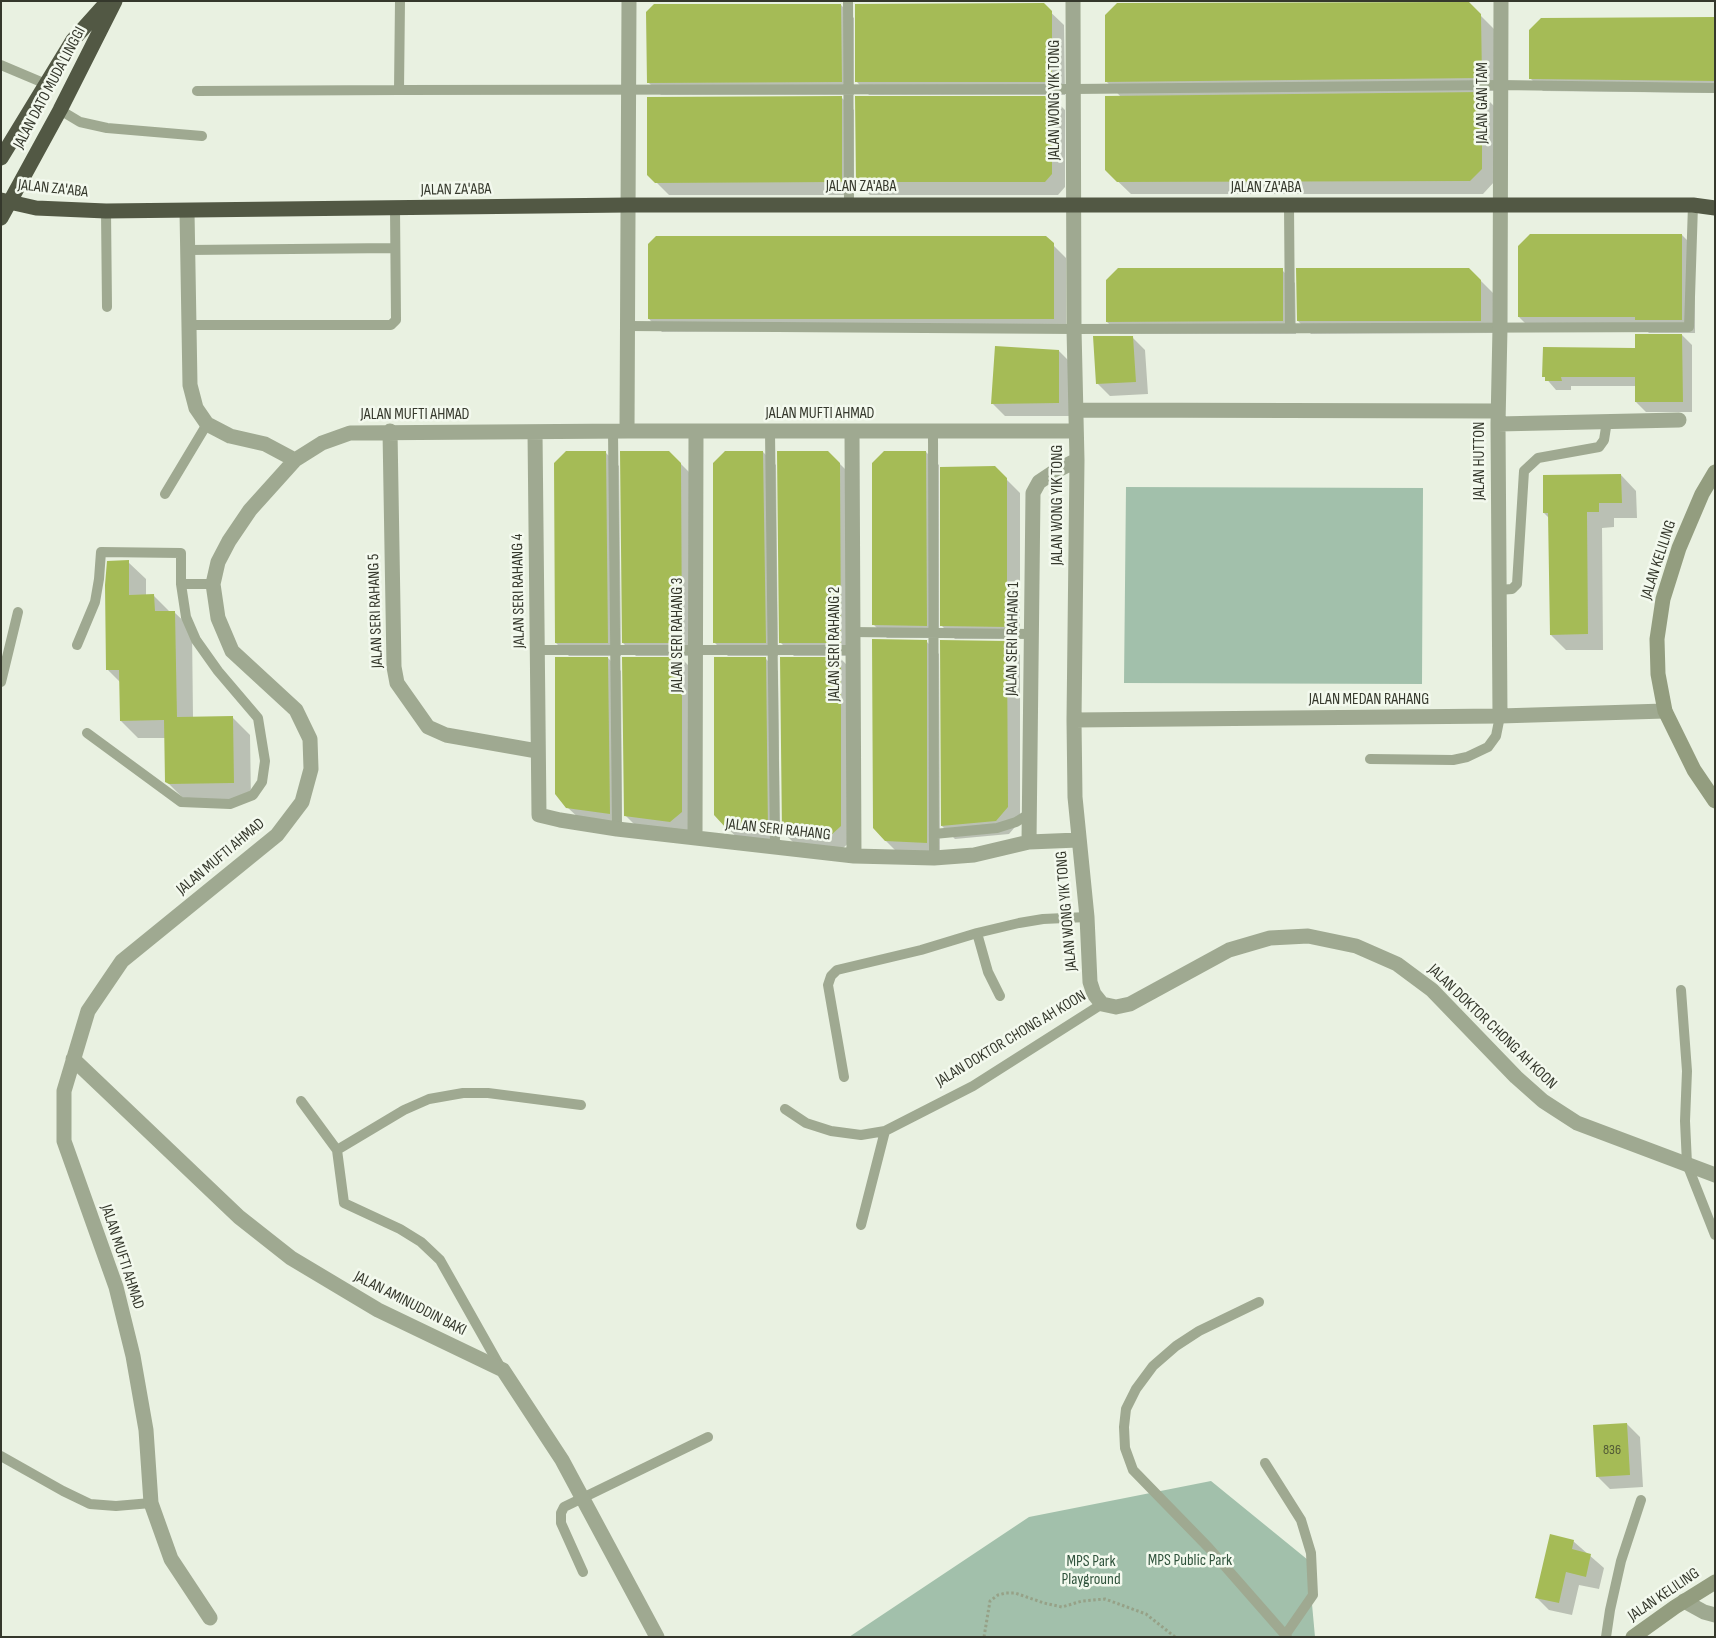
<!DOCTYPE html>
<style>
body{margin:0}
#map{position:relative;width:1716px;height:1638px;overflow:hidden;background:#e9f1e1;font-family:"Sofia Sans Condensed",sans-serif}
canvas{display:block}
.frame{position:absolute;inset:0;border:2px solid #35382c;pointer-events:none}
</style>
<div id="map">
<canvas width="1716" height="1638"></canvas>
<div class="frame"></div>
</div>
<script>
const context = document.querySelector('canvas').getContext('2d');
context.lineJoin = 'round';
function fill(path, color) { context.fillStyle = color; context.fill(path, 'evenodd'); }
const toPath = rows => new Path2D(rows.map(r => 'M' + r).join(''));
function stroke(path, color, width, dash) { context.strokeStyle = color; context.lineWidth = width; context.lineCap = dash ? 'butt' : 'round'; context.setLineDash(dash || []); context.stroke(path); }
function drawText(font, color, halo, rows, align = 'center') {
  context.font = font + ' "Sofia Sans Condensed",sans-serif'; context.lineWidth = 5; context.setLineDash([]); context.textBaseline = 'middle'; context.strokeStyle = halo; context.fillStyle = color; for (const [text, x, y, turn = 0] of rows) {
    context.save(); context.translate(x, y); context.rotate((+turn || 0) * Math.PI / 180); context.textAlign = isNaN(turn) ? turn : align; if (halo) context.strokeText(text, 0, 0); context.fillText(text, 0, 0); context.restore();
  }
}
fill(toPath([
 [1126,487,1423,488,1422,684,1124,683],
 [1211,1481,1308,1560,1315,1637,849,1637,1029,1517]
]), '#a2c0ab');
fill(toPath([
 [1469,4,1494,29,1494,91,1479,91,1494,106,1494,182,1483,194,1131,194,1106,170,1121,97,1106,81],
 [841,5,854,18,854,95,661,95,648,82],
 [1043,5,1064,25,1065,95,869,95,857,82],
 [1715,19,1715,93,1543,91,1530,78],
 [841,97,854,110,854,195,669,195,648,174],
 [1052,97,1065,110,1065,187,1058,195,870,195,857,182],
 [1682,235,1695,248,1695,333,1649,333,1646,330,1532,330,1519,317],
 [1045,237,1066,258,1066,331,662,332,649,319],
 [1469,269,1494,294,1494,333,1311,334,1298,321],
 [1282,270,1295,283,1296,334,1120,334,1107,322],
 [1682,335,1692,345,1692,412,1646,412,1636,402,1636,386,1571,386,1571,390,1556,390,1544,376],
 [1132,337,1145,350,1148,394,1110,396,1097,383],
 [1059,351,1072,364,1071,416,1005,416,992,403],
 [669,452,694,477,694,656,636,656,623,643],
 [763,452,776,465,778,656,728,656,715,643],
 [828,452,853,477,853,656,794,656,781,643],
 [926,452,939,465,939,638,887,638,874,625],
 [606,453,619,466,621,656,569,656,556,643],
 [995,468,1020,493,1020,639,955,639,942,626],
 [1621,475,1636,491,1637,518,1614,518,1614,527,1602,528,1603,650,1566,650,1551,635,1549,518,1544,513],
 [128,562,146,579,146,596,154,596,170,612,174,612,192,629,193,718,232,717,250,735,251,800,184,799,166,781,165,738,138,738,121,721,120,682,108,670],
 [926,641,939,654,940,855,899,854,885,840],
 [942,641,1007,642,1020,655,1020,821,1009,834,955,839,942,826],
 [608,658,621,671,622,826,581,820,567,807],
 [681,658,694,671,694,825,683,835,638,828,625,815],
 [765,658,778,671,780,844,740,840,726,827],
 [840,658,853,671,853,839,842,849,796,845,783,832],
 [1627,1424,1640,1437,1643,1487,1610,1489,1597,1476],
 [1573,1541,1604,1568,1599,1589,1579,1585,1572,1615,1549,1610,1536,1597]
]), '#0003');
fill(toPath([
 [1469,2,1481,14,1482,78,1105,82,1105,15,1117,3],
 [1044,3,1052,11,1052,82,855,82,855,4],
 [654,4,841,4,842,82,647,83,646,12],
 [1715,17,1715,81,1529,79,1529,30,1541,18],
 [1482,92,1482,169,1470,181,1117,182,1105,170,1105,96],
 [842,96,842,182,655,183,647,175,647,97],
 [855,96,1052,96,1052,174,1045,182,856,182],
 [1530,234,1682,234,1682,320,1635,320,1635,317,1518,317,1518,246],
 [656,236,1046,236,1054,243,1054,319,648,319,648,244],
 [1118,268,1283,268,1283,321,1106,322,1106,280],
 [1296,268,1469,268,1481,280,1481,321,1297,321],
 [1635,334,1682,334,1683,402,1635,402,1635,377,1561,377,1562,381,1545,381,1545,377,1542,377,1543,347,1635,348],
 [1093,336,1133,336,1136,382,1096,384],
 [995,346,1059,350,1059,403,991,404],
 [566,451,606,451,608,643,555,643,554,463],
 [620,451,669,451,681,463,682,643,622,643],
 [725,451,763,451,766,643,713,643,713,463],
 [777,451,828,451,840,463,841,643,779,643],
 [884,451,926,451,927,626,872,625,872,463],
 [995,466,1007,478,1007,627,940,626,940,467],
 [1621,474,1622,503,1599,503,1599,512,1587,512,1588,634,1550,635,1548,513,1543,513,1543,475],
 [129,560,129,595,154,594,155,611,175,611,177,717,233,716,234,783,169,784,165,782,164,720,120,721,119,670,106,670,105,585,107,561],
 [872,639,927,640,927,843,885,841,873,828],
 [940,640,1007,641,1008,807,996,821,941,826],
 [555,657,608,657,610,814,566,808,555,794],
 [622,657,682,657,682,812,670,822,624,816],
 [714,657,766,657,768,831,726,828,714,815],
 [780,657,841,657,841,826,829,837,782,833],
 [1627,1423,1630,1475,1596,1477,1593,1425],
 [1550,1534,1574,1540,1572,1549,1591,1554,1586,1577,1566,1572,1559,1603,1535,1598]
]), '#a5bb56');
stroke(toPath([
 [984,1637,990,1601,998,1595,1006,1593,1015,1593,1044,1603,1062,1607,1082,1601,1105,1599,1146,1614,1175,1637]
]), '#96a187', 3, [2.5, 2.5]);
stroke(toPath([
 [400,1,399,90,1073,89,1500,85,1715,88],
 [848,1,849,205],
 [1,65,46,84],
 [197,91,399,90],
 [60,110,80,122,107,128,202,136],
 [1289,206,1290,328],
 [106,211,107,307],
 [188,250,395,248],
 [188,325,391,325,396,320,395,209],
 [628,326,1074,329,1689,327,1693,205],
 [613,431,617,829],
 [770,432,775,847],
 [933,432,934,858],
 [165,494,207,424],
 [1498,590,1512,589,1517,584,1524,471,1538,458,1599,447,1604,440,1607,421],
 [852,632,1031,634],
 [77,645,95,602,99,579,101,552,181,553,181,584],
 [537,650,853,650],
 [1,682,18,612],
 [87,733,181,802,230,804,253,795,262,782,265,761,258,718,218,671,196,640,186,617,181,584,213,584],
 [1370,759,1453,760,1467,757,1488,747,1496,736,1500,716],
 [934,834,997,828,1016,822,1029,814],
 [977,933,988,972,1000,996],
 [1681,990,1687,1071,1685,1121,1687,1164,1715,1235],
 [844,1077,828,985,831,976,837,970,921,950,977,933,1019,923,1043,919,1087,917],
 [301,1101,337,1150,344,1203,400,1229,421,1242,440,1260,502,1370],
 [785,1109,806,1123,831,1131,861,1135,885,1131,973,1086,1102,1004],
 [337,1150,404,1110,429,1099,463,1093,488,1093,581,1105],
 [861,1225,885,1131],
 [1259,1302,1199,1331,1176,1346,1153,1366,1136,1389,1126,1409,1124,1427,1125,1448,1133,1470,1208,1547,1287,1637],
 [1,1456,63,1491,90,1504,116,1506,151,1503],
 [1265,1463,1301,1520,1311,1553,1313,1595,1286,1634],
 [583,1572,561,1523,561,1513,564,1507,708,1437],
 [1606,1637,1610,1610,1621,1561,1641,1500]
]), '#9fa991', 10);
stroke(toPath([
 [1073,1,1074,329,1077,460,1074,720,1075,797,1087,917,1090,982,1094,994,1102,1004,1116,1007,1130,1004,1229,950,1270,938,1308,936,1356,946,1397,964,1432,990,1516,1077,1543,1101,1577,1123,1715,1175],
 [187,211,190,385,196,408,207,424,230,436,265,444,295,460],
 [1076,410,1498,411],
 [1498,424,1679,420],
 [390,431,394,667,397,683,428,727,446,735,537,751],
 [627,431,629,1],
 [535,432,539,815,560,820,617,829,854,856,934,858,974,855,1029,842,1078,840],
 [852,432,854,856],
 [1500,716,1498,424,1500,328,1501,1],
 [1074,720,1500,716,1665,711],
 [695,838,696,431],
 [1029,842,1033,493,1039,482,1054,472,1077,460],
 [73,1059,239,1217,291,1258,378,1310,503,1370,562,1460,657,1637],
 [1684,1601,1704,1612,1715,1615],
 [210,1618,171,1559,151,1503,146,1430,133,1356,116,1287,64,1141,64,1091,88,1011,122,961,277,835,302,802,311,769,310,739,296,710,232,651,218,618,213,584,218,562,229,541,250,510,295,460,322,443,350,433,627,431,1076,431]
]), '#9fa991', 15);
stroke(toPath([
 [1715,472,1702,494,1679,548,1663,599,1657,639,1658,674,1665,711,1694,770,1715,801],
 [1633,1637,1675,1607,1715,1582]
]), '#939d7f', 15);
stroke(toPath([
 [1,158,73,40,108,1],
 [1,200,36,208,106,211,628,205,1693,205,1715,208],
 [1,218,60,110,115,1]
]), '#525844', 15);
drawText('14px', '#515936', null, [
 ["836",1612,1450]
]);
drawText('16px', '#35382c', '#f3f9ee', [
 ["JALAN DATO MUDA LINGGI",50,88,-62],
 ["JALAN WONG YIK TONG",1055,100,-90],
 ["JALAN GAN TAM",1483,103,-90],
 ["JALAN ZA'ABA",861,187],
 ["JALAN ZA'ABA",1266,188],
 ["JALAN ZA'ABA",53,189,6],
 ["JALAN ZA'ABA",456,190,-1],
 ["JALAN MUFTI AHMAD",820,414],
 ["JALAN MUFTI AHMAD",415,415],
 ["JALAN HUTTON",1480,461,-90],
 ["JALAN WONG YIK TONG",1058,505,-90],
 ["JALAN KELILING",1659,560,-72],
 ["JALAN SERI RAHANG 4",519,591,-91],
 ["JALAN SERI RAHANG 5",376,611,-92],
 ["JALAN SERI RAHANG 3",678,635,-90],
 ["JALAN SERI RAHANG 1",1013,639,-89],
 ["JALAN SERI RAHANG 2",835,644,-90],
 ["JALAN MEDAN RAHANG",1369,700],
 ["JALAN SERI RAHANG",778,830,6],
 ["JALAN MUFTI AHMAD",221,857,-40],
 ["JALAN WONG YIK TONG",1067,911,-95],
 ["JALAN DOKTOR CHONG AH KOON",1492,1027,44],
 ["JALAN DOKTOR CHONG AH KOON",1011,1039,-31],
 ["JALAN MUFTI AHMAD",122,1257,72],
 ["JALAN AMINUDDIN BAKI",410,1304,27],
 ["JALAN KELILING",1664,1595,-34]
]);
drawText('16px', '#31543d', '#f3f9ee', [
 ["MPS Public Park",1190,1561],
 ["MPS Park",1091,1562],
 ["Playground",1091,1580]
]);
</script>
